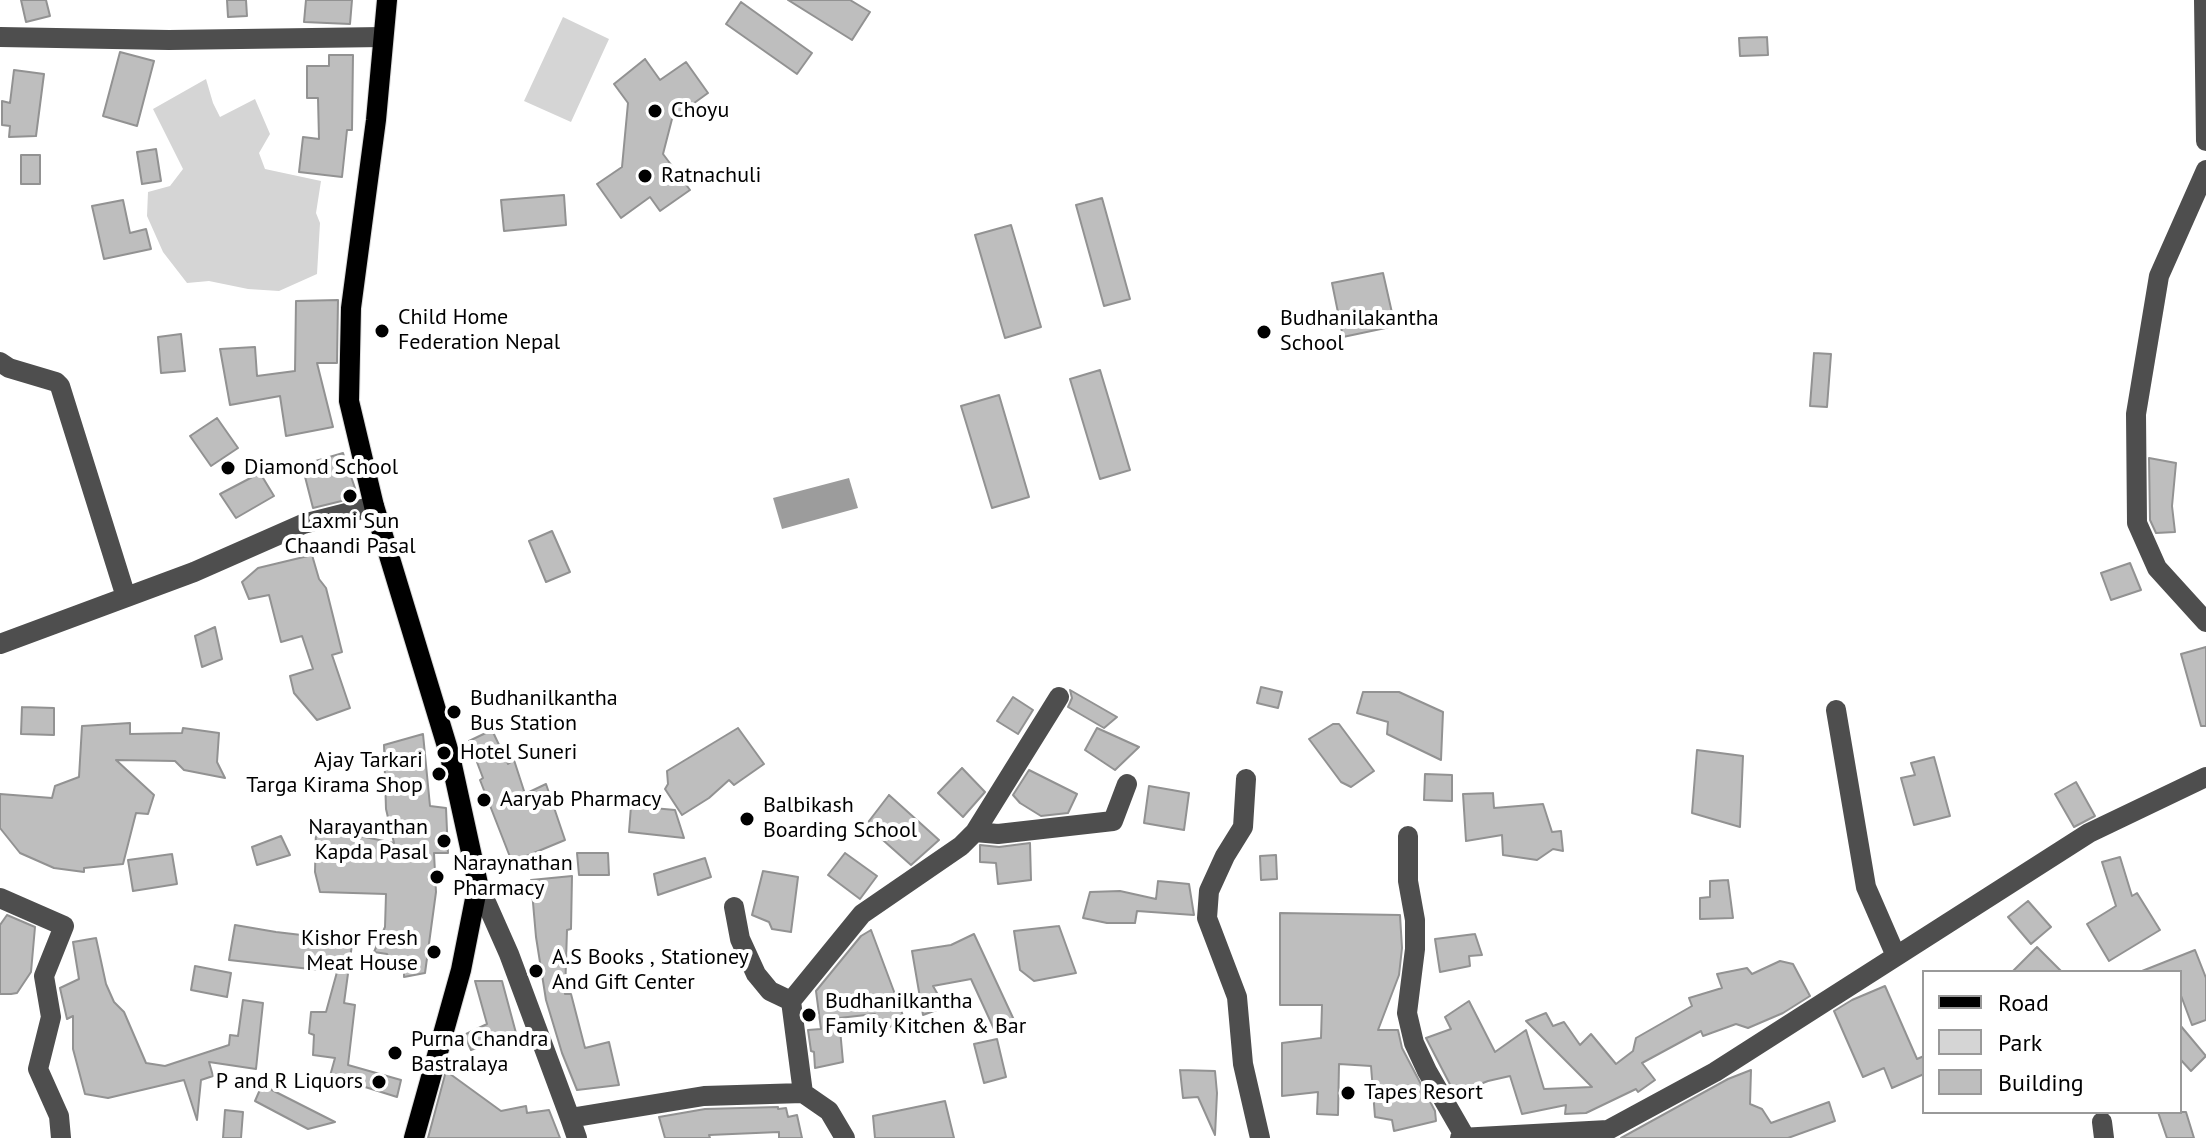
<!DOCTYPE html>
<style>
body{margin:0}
#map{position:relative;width:2206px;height:1138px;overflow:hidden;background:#fff;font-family:"PT Sans",sans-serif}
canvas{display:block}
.legend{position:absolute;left:1922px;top:970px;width:260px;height:144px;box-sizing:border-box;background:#fff;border:2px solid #999;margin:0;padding:10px 14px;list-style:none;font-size:24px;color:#000}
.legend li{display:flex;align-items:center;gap:16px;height:40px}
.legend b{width:40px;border:2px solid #999}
</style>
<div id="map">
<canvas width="2206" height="1138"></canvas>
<ul class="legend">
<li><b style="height:10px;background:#000"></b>Road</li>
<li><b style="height:22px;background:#d5d5d5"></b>Park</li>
<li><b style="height:22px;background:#bebebe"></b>Building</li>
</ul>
</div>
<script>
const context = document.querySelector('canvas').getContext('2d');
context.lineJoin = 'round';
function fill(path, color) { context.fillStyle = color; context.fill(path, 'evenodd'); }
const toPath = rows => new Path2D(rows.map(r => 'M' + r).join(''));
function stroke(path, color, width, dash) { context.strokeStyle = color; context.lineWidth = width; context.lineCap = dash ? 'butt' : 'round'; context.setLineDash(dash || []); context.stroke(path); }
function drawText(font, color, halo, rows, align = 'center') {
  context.font = font + ' "PT Sans",sans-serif'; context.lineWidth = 8; context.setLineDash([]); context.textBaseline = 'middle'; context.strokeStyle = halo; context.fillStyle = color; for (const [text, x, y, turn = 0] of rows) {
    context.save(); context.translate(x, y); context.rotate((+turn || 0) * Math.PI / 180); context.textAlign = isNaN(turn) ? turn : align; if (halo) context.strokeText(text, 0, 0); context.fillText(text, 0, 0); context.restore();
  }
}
fill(toPath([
 [563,17,609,39,571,122,524,101],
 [206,79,213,103,220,117,255,99,270,134,259,153,265,169,321,181,316,213,320,223,317,274,279,291,248,289,209,281,187,283,163,252,147,216,148,192,170,186,183,169,153,109]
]), '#d5d5d5');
fill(toPath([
 [849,478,858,508,782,529,773,498]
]), '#9c9c9c');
const building = toPath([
 [21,0,46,0,50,16,26,22,21,0],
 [227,0,246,0,247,16,228,17,227,0],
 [306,0,352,0,350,24,304,22,306,0],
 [788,0,850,0,870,12,852,40,788,0],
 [741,2,812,53,797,74,726,24,741,2],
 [1767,37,1768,55,1740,56,1739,38,1767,37],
 [120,52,154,61,137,126,103,116,120,52],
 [329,55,353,55,352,130,347,130,342,177,299,172,303,137,319,139,318,98,307,98,307,66,329,66,329,55],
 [645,59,660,80,686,62,708,93,672,119,663,154,690,190,660,211,650,197,621,218,597,184,622,167,628,103,614,84,645,59],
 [14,70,44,74,36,136,9,137,10,126,2,125,2,101,10,103,14,70],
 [156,149,161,181,142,184,137,152,156,149],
 [21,155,40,155,40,184,21,184,21,155],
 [564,195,566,225,504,231,501,200,564,195],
 [1102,198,1130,299,1104,306,1076,205,1102,198],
 [123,200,130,233,146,229,151,249,104,259,92,206,123,200],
 [1011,225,1041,327,1005,338,975,235,1011,225],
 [1383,273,1395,326,1343,337,1332,283,1383,273],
 [338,300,337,363,317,363,333,427,286,436,280,396,230,405,220,349,255,347,257,376,295,371,296,301,338,300],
 [181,334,185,371,161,373,158,337,181,334],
 [1814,353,1831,354,1827,407,1810,406,1814,353],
 [1100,370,1130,470,1100,479,1070,379,1100,370],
 [999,395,1029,497,992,508,961,406,999,395],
 [217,418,238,448,211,466,190,436,217,418],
 [343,453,358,497,313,508,302,465,343,453],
 [2149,458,2176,463,2172,506,2175,532,2156,533,2150,520,2149,458],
 [260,473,274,496,236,518,220,494,260,473],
 [552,531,570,572,546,582,529,541,552,531],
 [312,555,319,579,326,588,342,652,332,655,350,708,317,720,294,693,290,676,313,669,302,636,281,642,269,595,249,599,242,582,258,568,312,555],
 [2130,563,2141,590,2111,600,2101,573,2130,563],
 [215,627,222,659,202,667,195,636,215,627],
 [2206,647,2206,726,2201,726,2181,654,2206,647],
 [1261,687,1282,692,1278,708,1257,703,1261,687],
 [1070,690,1117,717,1104,728,1068,707,1072,698,1070,690],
 [1363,692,1399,692,1443,712,1441,760,1387,734,1388,722,1357,713,1363,692],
 [1013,697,1033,710,1018,734,997,721,1013,697],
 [22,707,54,708,54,735,21,734,22,707],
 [130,723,130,734,182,733,183,728,219,733,217,762,225,778,184,770,175,761,116,760,154,795,148,814,136,813,123,864,84,868,84,872,54,868,20,853,0,828,0,794,52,798,55,786,79,777,82,726,130,723],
 [1333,724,1339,724,1374,771,1351,787,1341,782,1309,739,1333,724],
 [738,728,764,764,734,785,729,780,709,798,682,815,665,789,668,784,667,771,738,728],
 [1097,728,1139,747,1115,770,1085,750,1097,728],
 [492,730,508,764,514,760,525,794,546,784,565,840,512,862,480,780,483,778,469,741,492,730],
 [423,734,430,806,446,808,448,853,434,853,436,892,425,973,404,977,404,964,391,963,387,954,374,952,385,927,386,894,320,892,315,872,316,827,394,843,386,809,384,745,423,734],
 [1697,750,1743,756,1740,827,1692,813,1697,750],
 [1934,757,1950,816,1914,825,1901,778,1915,775,1911,763,1934,757],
 [962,768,985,792,963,817,938,793,962,768],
 [1029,770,1077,794,1068,813,1041,816,1020,803,1013,795,1029,770],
 [1425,774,1452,775,1452,801,1424,800,1425,774],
 [2076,782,2095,816,2074,827,2055,794,2076,782],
 [1149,786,1189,793,1184,830,1144,823,1149,786],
 [1493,793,1494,808,1543,804,1552,832,1561,831,1563,851,1553,849,1537,860,1503,855,1502,835,1466,841,1463,794,1493,793],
 [889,795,939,840,911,865,866,825,889,795],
 [631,806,675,810,684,838,629,832,631,806],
 [281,836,290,855,257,865,252,847,281,836],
 [1030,843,1031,880,998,884,996,863,980,862,980,845,999,847,1030,843],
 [577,853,608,853,609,875,579,875,577,853],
 [845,853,877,876,860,899,828,875,845,853],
 [172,854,177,884,133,891,128,860,172,854],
 [1276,855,1277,879,1261,880,1260,856,1276,855],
 [2120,857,2132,896,2137,893,2160,930,2109,961,2087,924,2116,906,2102,862,2120,857],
 [705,858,711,877,658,895,654,874,705,858],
 [763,871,798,877,791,932,772,929,769,922,752,915,763,871],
 [572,876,571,929,567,930,565,994,571,994,585,1048,609,1042,619,1085,577,1090,562,1053,546,1000,536,937,531,880,572,876],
 [1728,880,1733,918,1700,919,1700,898,1710,897,1710,881,1728,880],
 [1158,881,1189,884,1194,915,1137,911,1135,923,1107,923,1083,918,1090,892,1120,891,1156,899,1158,881],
 [2028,901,2051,927,2031,944,2008,917,2028,901],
 [1280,913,1400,915,1402,948,1399,975,1378,1030,1398,1030,1402,1048,1435,1111,1436,1121,1394,1131,1392,1120,1375,1117,1371,1066,1339,1064,1338,1115,1317,1114,1318,1092,1282,1096,1282,1043,1321,1038,1322,1005,1280,1005,1280,913],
 [7,915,35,927,31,972,17,993,11,994,0,994,0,925,7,915],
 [235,925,276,932,310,936,310,931,353,937,344,1003,355,1005,348,1065,401,1080,397,1097,330,1076,335,1058,313,1055,314,1035,309,1033,311,1012,326,1012,337,972,229,960,235,925],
 [1059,926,1076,973,1034,981,1020,970,1014,931,1059,926],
 [871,930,905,1021,886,1028,875,1014,839,1018,843,1062,815,1068,814,1052,811,1051,808,1030,821,1029,816,991,861,936,871,930],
 [974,934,1014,1020,994,1029,971,979,933,986,945,1007,923,1015,912,951,951,945,974,934],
 [1475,934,1482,955,1469,956,1470,966,1440,972,1435,939,1475,934],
 [96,938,106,984,114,1002,124,1012,146,1063,165,1066,229,1045,230,1035,238,1036,243,1000,263,1003,256,1069,209,1062,213,1076,201,1080,197,1120,184,1080,108,1098,85,1094,73,1049,73,1016,67,1019,60,988,79,979,73,942,96,938],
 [2037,947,2062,972,2012,972,2037,947],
 [2195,950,2206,978,2206,1020,2192,1025,2180,993,2180,972,2142,971,2195,950],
 [1780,961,1793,964,1810,996,1783,1013,1748,1028,1736,1024,1703,1036,1701,1031,1642,1063,1655,1080,1638,1092,1636,1089,1586,1113,1565,1114,1566,1105,1522,1114,1510,1076,1488,1081,1455,1094,1426,1038,1451,1029,1445,1017,1469,1001,1495,1052,1526,1030,1544,1089,1592,1087,1526,1021,1546,1013,1553,1026,1564,1022,1580,1045,1591,1034,1616,1064,1633,1051,1636,1038,1692,1006,1689,998,1722,988,1717,974,1747,968,1752,974,1780,961],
 [195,966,231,973,227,997,191,990,195,966],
 [475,981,502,981,516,1033,471,1050,464,1035,487,1024,475,981],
 [1885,986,1917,1059,1924,1056,1924,1074,1892,1088,1884,1068,1863,1077,1834,1011,1852,1000,1885,986],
 [2180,1025,2206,1056,2191,1071,2180,1059,2180,1025],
 [997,1039,1006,1077,984,1083,974,1044,997,1039],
 [1180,1070,1215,1071,1217,1093,1215,1135,1198,1097,1183,1098,1180,1070],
 [1751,1070,1750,1104,1762,1109,1771,1123,1829,1102,1835,1121,1788,1138,1621,1138,1728,1079,1751,1070],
 [446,1071,501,1111,526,1106,527,1113,549,1110,560,1138,428,1138,446,1071],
 [262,1085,335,1122,308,1129,255,1101,262,1085],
 [945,1101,954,1138,875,1138,873,1116,945,1101],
 [778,1107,778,1109,786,1108,788,1117,797,1115,802,1138,779,1138,779,1132,709,1135,710,1138,665,1138,659,1117,705,1109,778,1107],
 [225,1110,243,1112,241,1138,223,1138,225,1110],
 [2158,1112,2186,1112,2194,1138,2167,1138,2158,1112]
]);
fill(building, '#bebebe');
stroke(building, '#929292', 2);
const major = toPath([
 [387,0,376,120,351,308,349,401,374,506,450,756,478,884,461,970,414,1138]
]);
stroke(major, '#dbdbdb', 22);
stroke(toPath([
 [2204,0,2206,141],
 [0,37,169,40,383,37],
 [2206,170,2159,276,2136,414,2137,523,2157,568,2206,622],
 [0,362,9,368,56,382,60,386,126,597],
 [0,644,194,572,303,524,374,506],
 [1836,710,1866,887,1896,956],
 [1246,779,1243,827,1225,856,1209,891,1207,918,1237,997,1243,1064,1260,1138],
 [975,832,998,834,1113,821,1127,784],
 [1408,836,1408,881,1415,920,1415,949,1407,1013,1414,1043,1427,1071,1465,1137],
 [478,884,509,954,570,1118,704,1096,803,1093,829,1111,845,1138],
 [0,898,64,926,44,976,51,1017,38,1069,59,1116,61,1138],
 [734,907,740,939,756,974,770,991,791,1001],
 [803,1093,791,1001,862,914,961,846,975,832,1059,697],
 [570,1118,577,1138],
 [2102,1122,2104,1138],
 [1460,1138,1608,1130,1715,1072,2089,833,2206,777]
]), '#4e4e4e', 20);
stroke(major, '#000', 20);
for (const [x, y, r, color] of [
 [655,111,8,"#000"],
 [645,176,8,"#000"],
 [382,331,8,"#000"],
 [1264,332,8,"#000"],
 [228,468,8,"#000"],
 [350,496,8,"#000"],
 [454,712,8,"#000"],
 [444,753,8,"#000"],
 [439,774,8,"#000"],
 [484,800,8,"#000"],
 [747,819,8,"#000"],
 [444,841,8,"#000"],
 [437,877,8,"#000"],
 [434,952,8,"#000"],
 [536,971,8,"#000"],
 [809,1015,8,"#000"],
 [395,1053,8,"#000"],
 [379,1082,8,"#000"],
 [1348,1093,8,"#000"]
]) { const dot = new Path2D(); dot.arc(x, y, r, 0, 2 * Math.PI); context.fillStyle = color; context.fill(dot); stroke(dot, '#fff', 3); }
drawText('22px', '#000', '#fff', [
 ["Choyu",671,111],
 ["Ratnachuli",661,176],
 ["Child Home",398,318],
 ["Federation Nepal",398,343],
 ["Budhanilakantha",1280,319],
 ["School",1280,344],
 ["Diamond School",244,468],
 ["Laxmi Sun",350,522,"center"],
 ["Chaandi Pasal",350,547,"center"],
 ["Budhanilkantha",470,699],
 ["Bus Station",470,724],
 ["Hotel Suneri",460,753],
 ["Ajay Tarkari",423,761,"right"],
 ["Targa Kirama Shop",423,786,"right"],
 ["Aaryab Pharmacy",500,800],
 ["Balbikash",763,806],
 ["Boarding School",763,831],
 ["Narayanthan",428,828,"right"],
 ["Kapda Pasal",428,853,"right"],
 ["Naraynathan",453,864],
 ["Pharmacy",453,889],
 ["Kishor Fresh",418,939,"right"],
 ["Meat House",418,964,"right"],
 ["A.S Books , Stationey",552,958],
 ["And Gift Center",552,983],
 ["Budhanilkantha",825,1002],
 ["Family Kitchen & Bar",825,1027],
 ["Purna Chandra",411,1040],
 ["Bastralaya",411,1065],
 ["P and R Liquors",363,1082,"right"],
 ["Tapes Resort",1364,1093]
], 'left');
</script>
